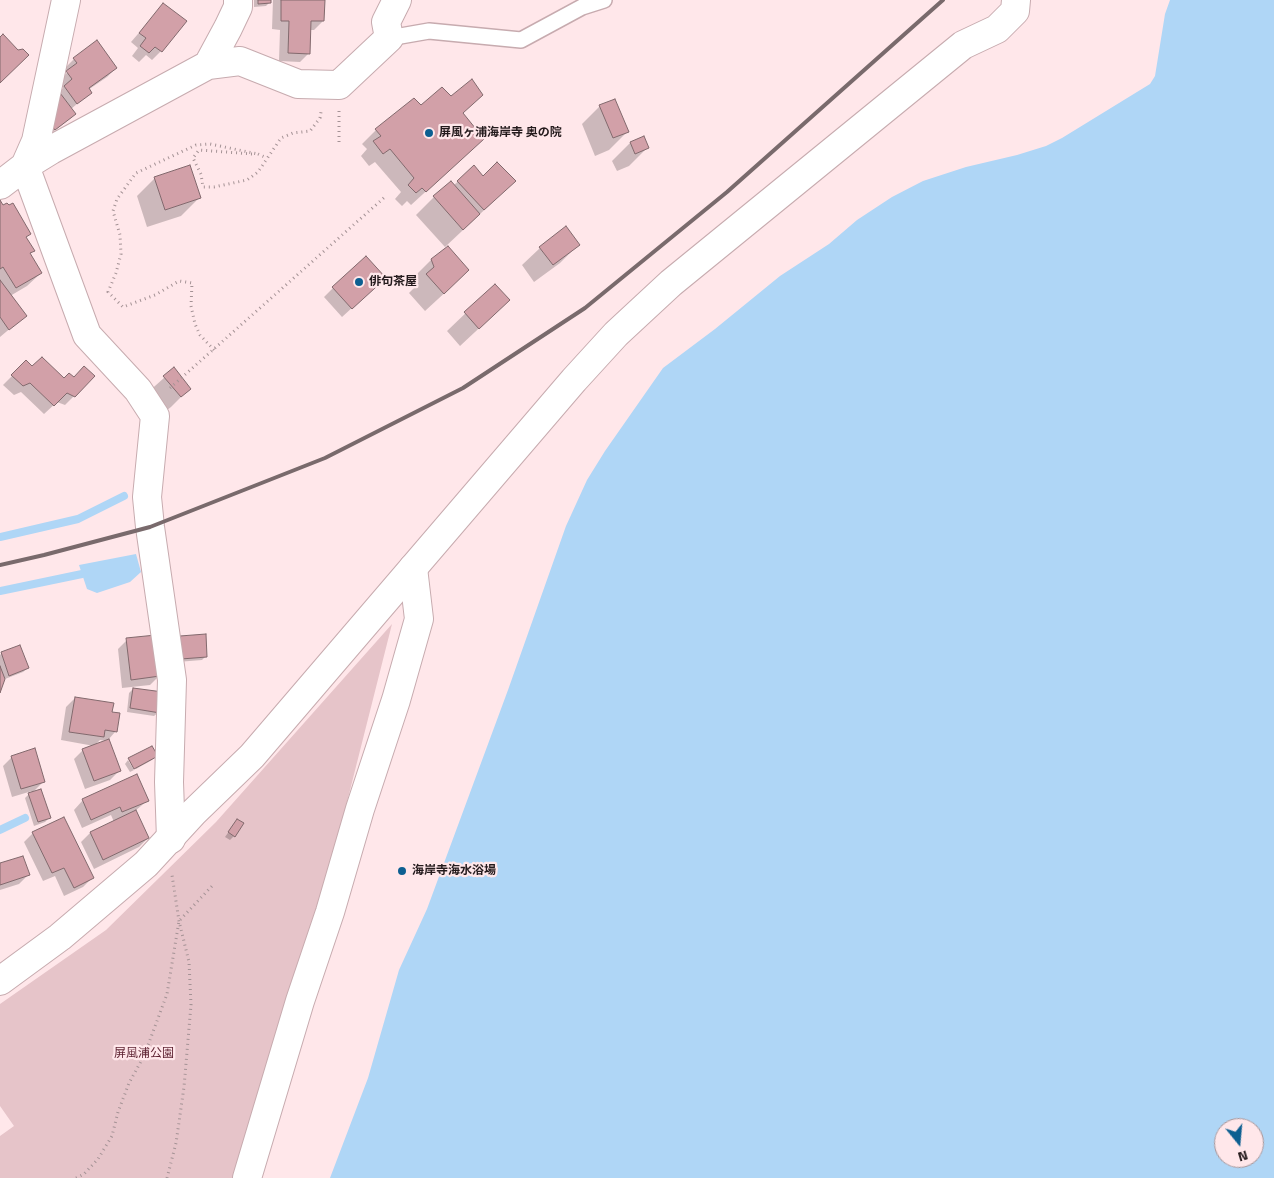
<!DOCTYPE html>
<meta charset="utf-8">
<style>
body{margin:0}
#map{position:relative;width:1274px;height:1178px;overflow:hidden;background:#ffe7ea;font-family:"Titillium Web",sans-serif}
canvas{display:block}
.north{position:absolute;left:1214px;top:1118px;width:50px;height:50px;box-sizing:border-box;background:#ffe7ea;border:1px solid #a79598;border-radius:50%;rotate:163deg;font-size:14px;font-weight:700;line-height:20px;text-align:center;color:#241a1c}
.north::after{content:'';display:block;margin:auto;width:18px;height:22px;background:#0c5f91;clip-path:polygon(50% 0,100% 100%,50% 72%,0 100%)}
</style>
<div id="map">
<canvas width="1274" height="1178"></canvas>
<div class="north">N</div>
</div>
<script>
const context = document.querySelector('canvas').getContext('2d');
context.lineJoin = 'round';
function fill(path, color) { context.fillStyle = color; context.fill(path, 'evenodd'); }
const toPath = rows => new Path2D(rows.map(r => 'M' + r).join(''));
function stroke(path, color, width, dash) { context.strokeStyle = color; context.lineWidth = width; context.lineCap = dash ? 'butt' : 'round'; context.setLineDash(dash || []); context.stroke(path); }
function drawText(font, color, halo, rows, align = 'center') {
  context.font = font + ' "Titillium Web","Noto Sans JP",sans-serif'; context.lineWidth = 4.5; context.setLineDash([]); context.textBaseline = 'middle'; context.strokeStyle = halo; context.fillStyle = color; for (const [text, x, y, turn = 0] of rows) {
    context.save(); context.translate(x, y); context.rotate((+turn || 0) * Math.PI / 180); context.textAlign = isNaN(turn) ? turn : align; if (halo) context.strokeText(text, 0, 0); context.fillText(text, 0, 0); context.restore();
  }
}
fill(toPath([
 [392,624,322,901,235,1178,0,1178,0,1136,14,1126,0,1106,0,1004,106,930,216,822]
]), '#e6c4c9');
fill(toPath([
 [1170,0,1274,0,1274,1178,330,1178,368,1078,399,970,427,909,508,690,566,526,587,480,605,451,663,368,715,329,780,276,829,244,857,220,892,197,923,181,966,167,1017,155,1046,146,1062,138,1150,84,1155,76,1165,14],
 [1224,1128,1254,1128,1254,1158,1224,1158],
 [136,554,141,572,130,582,97,593,87,589,79,565]
]), '#afd6f6');
fill(toPath([
 [254,0,270,0,270,2,266,6,254,7],
 [273,0,324,0,323,21,314,30,310,30,309,53,300,62,279,61,280,30,272,29],
 [163,5,161,51,152,60,146,55,139,62,132,56,138,48,131,42],
 [74,59,116,68,107,77,88,90,91,92,71,109,71,118,50,134,58,93,63,88,58,81,68,72,65,68],
 [414,99,421,106,462,113,469,152,411,205,407,201,402,206,395,199,401,192,375,162,369,166,361,156,367,149,362,144,376,130],
 [600,106,627,132,609,150,595,156,582,124],
 [630,143,647,148,629,166,617,171,612,161],
 [473,167,496,199,445,247,416,215,434,197,453,186],
 [155,178,199,198,181,216,147,227,137,196],
 [0,202,30,233,25,238,33,250,29,254,41,273,27,286,10,296,25,316,0,337],
 [578,245,560,263,534,282,522,265,540,248],
 [447,248,450,288,425,311,409,293,417,285,413,278,431,260],
 [495,285,490,318,460,346,447,331],
 [376,286,342,317,324,297,333,288],
 [26,362,32,368,64,379,93,377,65,405,57,402,44,414,21,392,14,395,3,385],
 [174,369,189,389,171,407,162,414,146,394],
 [180,637,206,656,202,660,177,662,176,641],
 [127,640,159,676,150,685,122,688,118,649],
 [2,653,28,668,23,672,5,679,5,677,0,689,0,655],
 [133,689,159,712,154,716,127,712,129,693],
 [75,698,111,714,118,715,115,732,108,740,119,771,110,780,85,789,74,759,83,750,107,741,100,740,94,746,61,740,66,707],
 [156,756,152,760,136,769,130,759],
 [12,757,44,781,32,793,50,817,45,822,34,826,25,798,32,791,12,797,3,766],
 [128,760,134,770,130,772,125,764],
 [136,776,148,800,135,811,148,838,139,847,94,869,81,842,90,833,114,822,111,815,82,828,74,810,83,800],
 [237,820,234,836,230,840,225,837],
 [33,833,92,878,83,887,64,896,55,876,43,881,24,842],
 [0,864,28,875,19,884,0,890]
]), '#0003');
stroke(toPath([
 [0,537,78,519,124,496],
 [0,591,82,574],
 [0,830,25,818]
]), '#afd6f6', 8);
const building = toPath([
 [258,0,271,0,271,3,258,4,258,0],
 [281,0,325,0,324,21,311,21,310,54,288,53,289,21,281,21,281,0],
 [163,3,187,21,162,52,155,47,149,53,140,46,146,38,139,33,163,3],
 [3,34,18,50,23,49,29,55,0,83,0,37,3,34],
 [97,40,117,68,89,88,92,93,77,104,64,86,72,79,66,71,77,63,73,58,97,40],
 [472,79,483,95,463,113,484,139,426,192,422,188,416,193,408,185,414,178,390,149,383,154,373,141,381,136,375,129,414,98,421,105,442,87,451,96,472,79],
 [57,89,76,114,55,130,49,123,57,89],
 [615,99,629,132,613,138,599,105,615,99],
 [644,136,649,148,635,154,630,142,644,136],
 [497,162,516,181,484,210,457,181,474,165,483,176,497,162],
 [190,165,201,198,165,210,154,177,190,165],
 [451,181,480,214,463,230,433,196,451,181],
 [0,200,3,205,7,203,9,205,13,203,31,234,26,237,35,251,30,253,42,273,16,288,3,267,0,269,0,200],
 [566,226,580,245,553,265,539,247,566,226],
 [448,246,469,270,444,294,426,274,434,267,431,259,448,246],
 [366,256,386,278,352,309,332,287,366,256],
 [0,280,27,316,9,330,0,317,0,280],
 [495,284,510,300,479,329,464,312,495,284],
 [42,357,64,378,69,373,74,377,84,366,95,376,75,397,67,393,54,406,30,383,23,386,11,375,26,360,32,366,42,357],
 [174,367,191,389,181,397,163,376,174,367],
 [206,634,207,657,181,659,180,636,206,634],
 [156,635,160,676,131,680,126,638,156,635],
 [20,645,29,668,9,676,1,652,20,645],
 [0,666,5,679,0,693,0,666],
 [133,688,163,692,160,713,130,708,133,688],
 [75,697,114,703,112,712,120,713,117,732,105,730,104,737,69,732,75,697],
 [109,739,121,771,94,781,82,749,109,739],
 [152,746,158,756,134,769,128,758,152,746],
 [35,748,45,782,21,789,11,756,35,748],
 [137,774,149,801,122,812,120,807,91,820,82,799,137,774],
 [41,789,51,818,38,822,28,793,41,789],
 [136,810,149,838,103,860,90,832,136,810],
 [64,817,94,878,74,888,64,868,52,873,32,832,64,817],
 [237,819,244,823,235,837,228,832,237,819],
 [23,856,30,875,0,885,0,863,23,856]
]);
fill(building, '#d2a0a8');
stroke(building, '#82696d', 1);
const lane = toPath([
 [389,38,429,31,521,40,582,7,604,0]
]);
const street = toPath([
 [66,0,36,141,25,166,87,335,138,390,155,416,147,497,150,527,172,680,169,782,171,839],
 [208,65,228,28,238,7,238,0],
 [0,185,25,166,51,150,208,65,240,61,298,84,339,85,389,38,386,22,397,0],
 [247,1178,300,1001,330,912,360,809,396,700,419,619,413,568]
]);
const secondary = toPath([
 [0,981,60,937,146,864,193,813,252,756,574,380,616,334,671,283,963,45,997,29,1015,11,1016,0]
]);
stroke(lane, '#c7abaf', 18);
stroke(street, '#c7abaf', 30);
stroke(secondary, '#c7abaf', 30);
stroke(toPath([
 [339,111,339,144],
 [252,154,199,150,193,158,201,174,203,187,214,187,247,180,258,172,281,138,293,133,310,131,320,118,321,112],
 [258,154,267,158],
 [214,350,200,335,195,324,191,306,192,283,179,281,155,295,123,307,108,292,116,273,121,254,120,235,113,211,117,199,136,173,196,145,210,144,258,154],
 [170,388,386,196],
 [76,1178,84,1174,98,1159,112,1136,118,1112,129,1083,144,1056,167,994,179,921,213,885],
 [167,1178,176,1143,184,1087,191,1005,189,962,179,921,172,875]
]), '#a49295', 3, [1, 4]);
stroke(lane, '#fff', 15);
stroke(street, '#fff', 28);
stroke(secondary, '#fff', 28);
stroke(toPath([
 [0,565,44,555,150,527,325,458,463,388,585,308,727,192,943,0]
]), '#796a6c', 4);
for (const [x, y, r, color] of [
 [429,133,5,"#0c5f91"],
 [359,282,5,"#0c5f91"],
 [402,871,5,"#0c5f91"]
]) { const dot = new Path2D(); dot.arc(x, y, r, 0, 2 * Math.PI); context.fillStyle = color; context.fill(dot); stroke(dot, '#ffe7ea', 2); }
drawText('bold 12px', '#241a1c', '#ffe7ea', [
 ["屏風ヶ浦海岸寺 奥の院",439,133],
 ["俳句茶屋",369,282],
 ["海岸寺海水浴場",412,871]
], 'left');
drawText('12px', '#5b1e2e', '#ffe7ea', [
 ["屏風浦公園",144,1054]
]);
</script>
